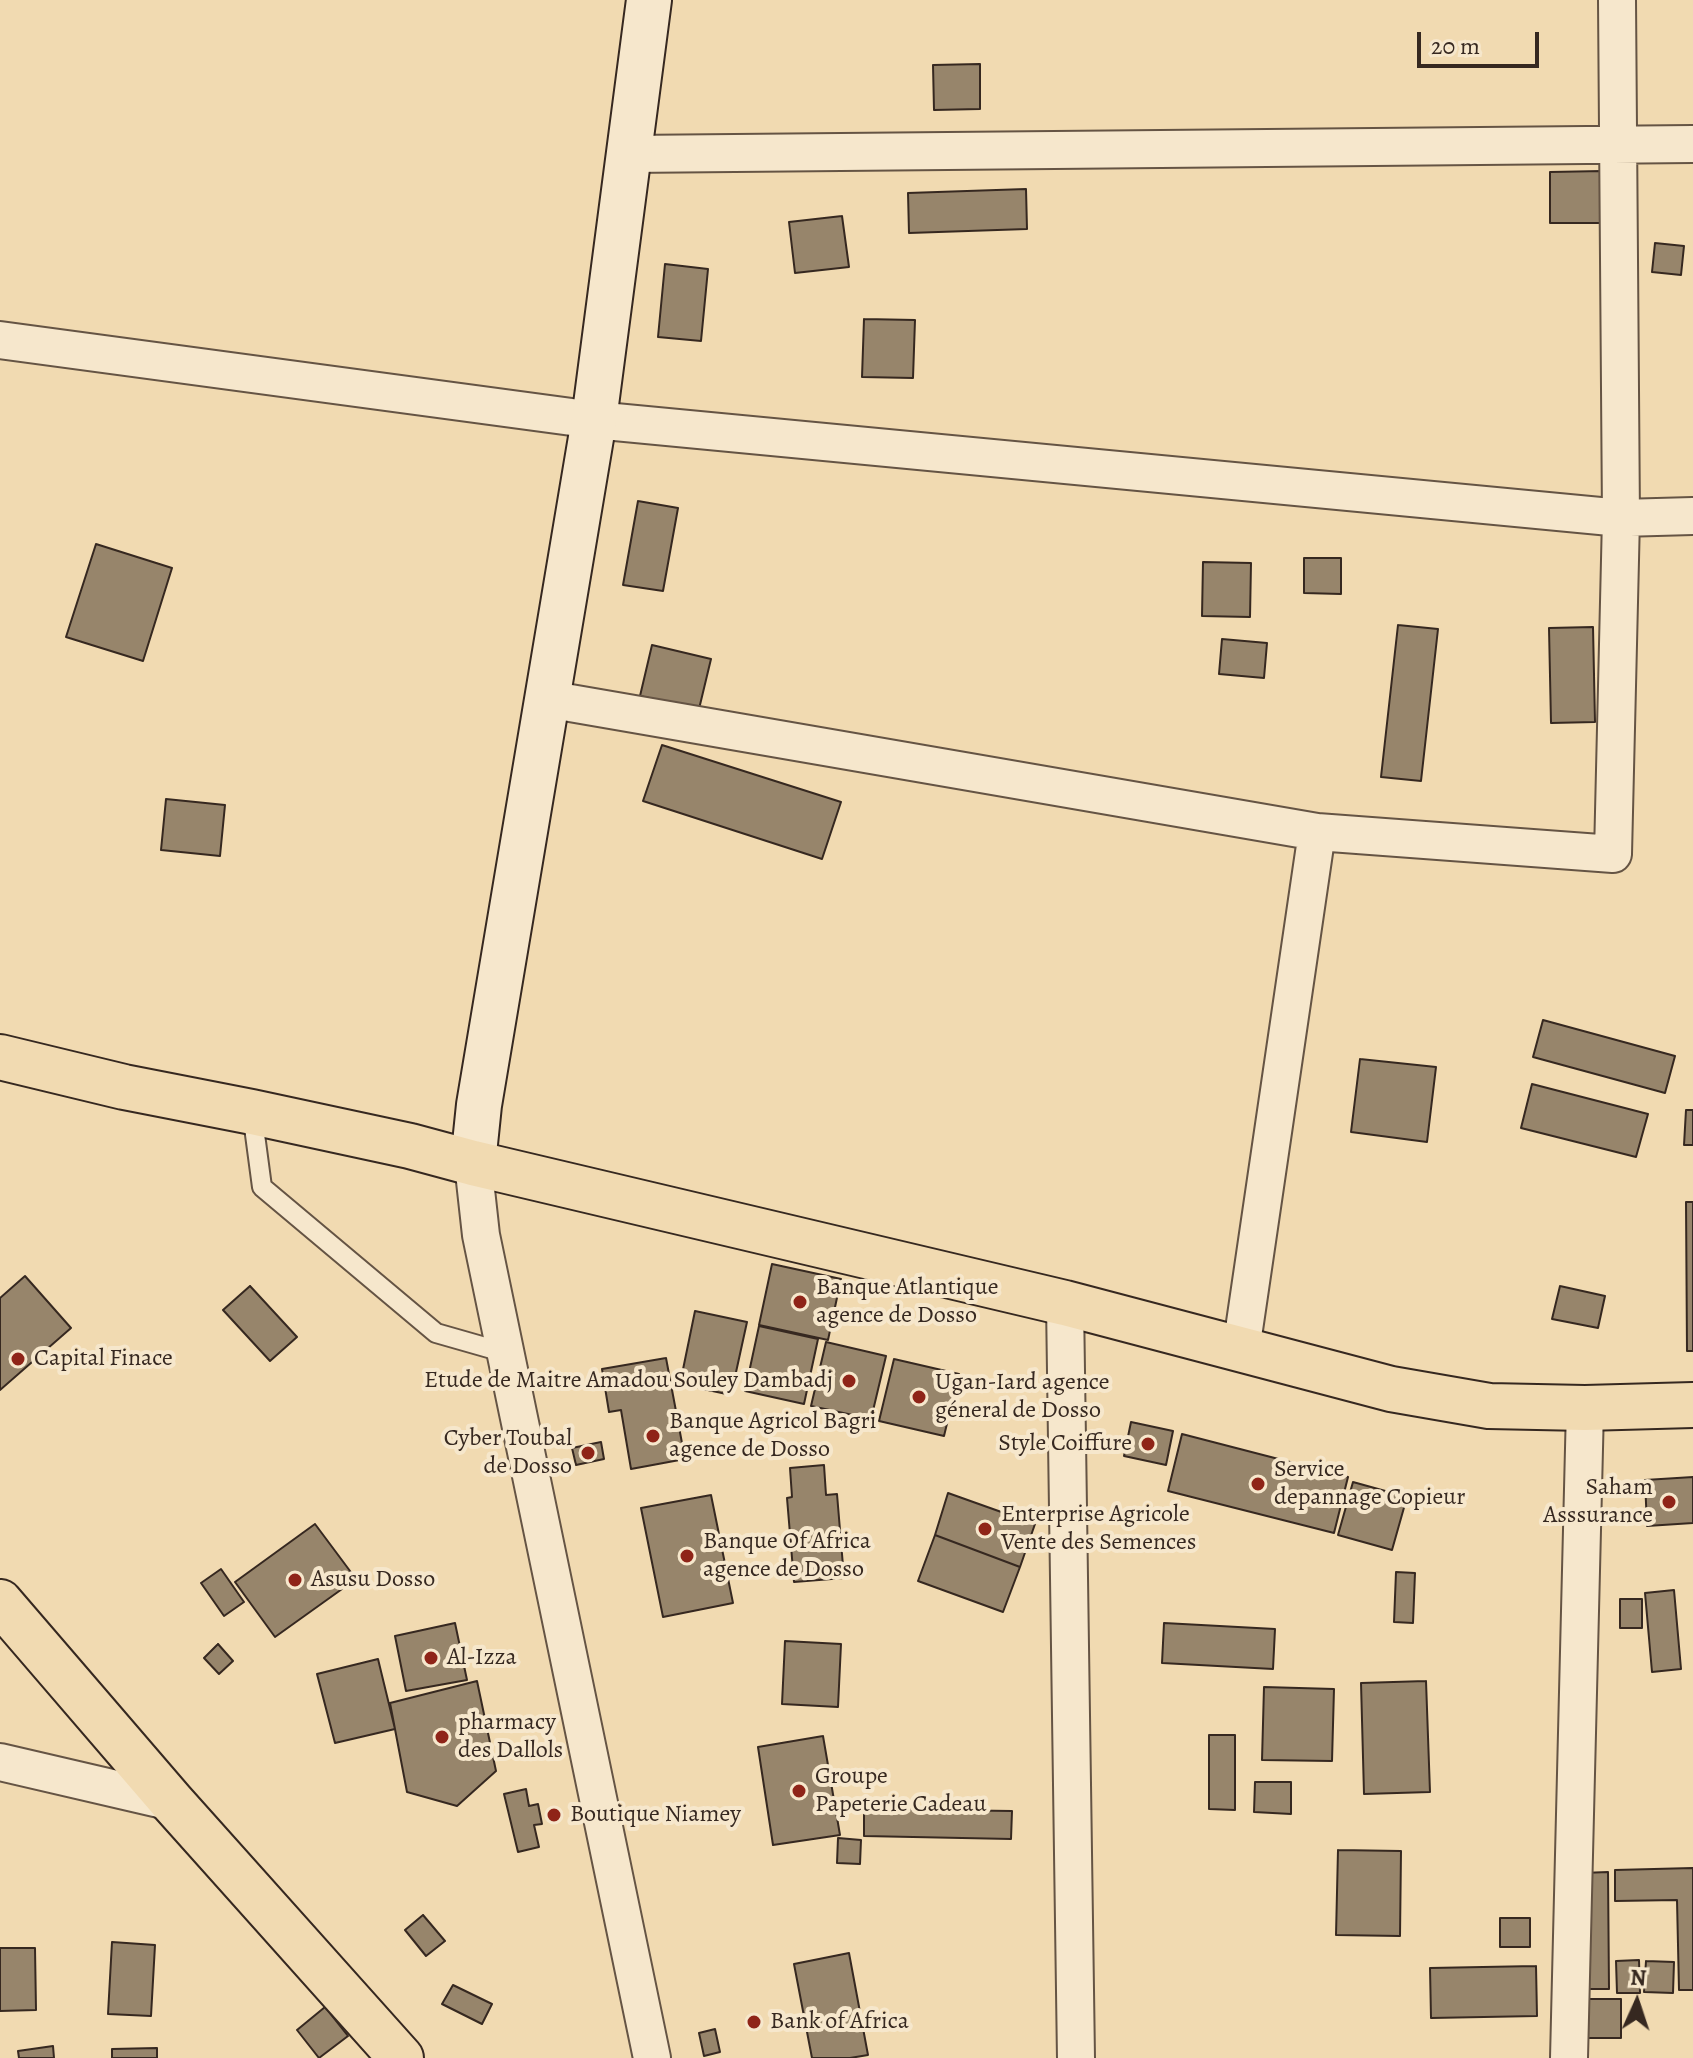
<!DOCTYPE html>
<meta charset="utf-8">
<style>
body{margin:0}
#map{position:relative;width:1693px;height:2058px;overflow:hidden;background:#f1dab1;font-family:Alegreya,serif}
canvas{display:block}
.north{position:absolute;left:1597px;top:1962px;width:80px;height:80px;-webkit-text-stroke:6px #f6e7cc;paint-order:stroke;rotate:3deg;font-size:22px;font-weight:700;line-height:32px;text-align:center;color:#362820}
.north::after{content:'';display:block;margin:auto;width:28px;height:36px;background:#362820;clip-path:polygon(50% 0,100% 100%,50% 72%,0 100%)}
.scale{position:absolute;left:1417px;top:32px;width:122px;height:36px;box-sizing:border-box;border:4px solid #362820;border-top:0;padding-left:10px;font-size:24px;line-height:28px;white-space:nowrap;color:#362820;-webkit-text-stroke:6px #f6e7cc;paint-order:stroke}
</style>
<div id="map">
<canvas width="1693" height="2058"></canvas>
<div class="north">N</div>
<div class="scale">20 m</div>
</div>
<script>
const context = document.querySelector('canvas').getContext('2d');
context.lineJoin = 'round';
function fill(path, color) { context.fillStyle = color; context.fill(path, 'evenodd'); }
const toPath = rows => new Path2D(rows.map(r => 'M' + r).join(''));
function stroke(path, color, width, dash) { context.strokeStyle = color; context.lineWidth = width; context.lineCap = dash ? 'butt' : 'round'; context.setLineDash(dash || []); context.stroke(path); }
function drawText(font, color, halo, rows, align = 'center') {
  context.font = font + ' Alegreya,serif'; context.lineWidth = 8; context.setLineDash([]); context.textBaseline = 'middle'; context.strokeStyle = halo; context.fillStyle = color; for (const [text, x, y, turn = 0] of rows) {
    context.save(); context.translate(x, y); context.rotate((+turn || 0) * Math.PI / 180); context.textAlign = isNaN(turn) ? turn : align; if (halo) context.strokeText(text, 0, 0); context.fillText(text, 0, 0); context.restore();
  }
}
const building = toPath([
 [980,64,980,109,934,110,933,65,980,64],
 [1603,171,1604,223,1550,223,1550,172,1603,171],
 [1026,189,1027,229,909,233,908,193,1026,189],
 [842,216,849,267,795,273,789,222,842,216],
 [1655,243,1684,246,1681,275,1652,272,1655,243],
 [665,264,708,269,701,341,658,337,665,264],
 [864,319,915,320,913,378,862,377,864,319],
 [638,501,678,508,663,591,623,585,638,501],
 [96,544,172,568,143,661,66,637,96,544],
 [1304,558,1341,558,1341,594,1304,593,1304,558],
 [1203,562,1251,563,1250,617,1202,616,1203,562],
 [1398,625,1438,629,1421,781,1381,777,1398,625],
 [1593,627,1595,722,1551,723,1549,628,1593,627],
 [1222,639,1267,643,1264,678,1219,674,1222,639],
 [652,645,711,659,699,709,640,696,652,645],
 [662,745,841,802,822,859,643,801,662,745],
 [166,799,225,805,220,856,161,850,166,799],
 [1543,1020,1675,1056,1665,1093,1533,1057,1543,1020],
 [1360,1059,1436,1067,1427,1142,1351,1132,1360,1059],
 [1532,1084,1648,1114,1636,1157,1521,1128,1532,1084],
 [1686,1110,1693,1110,1693,1145,1684,1145,1686,1110],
 [1686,1202,1693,1202,1693,1351,1687,1351,1686,1202],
 [772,1264,841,1279,828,1340,759,1325,772,1264],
 [25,1276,71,1328,0,1390,0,1298,25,1276],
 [250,1286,297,1337,270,1361,223,1310,250,1286],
 [1560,1286,1605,1296,1598,1328,1552,1319,1560,1286],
 [695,1311,747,1322,731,1395,680,1384,695,1311],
 [759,1326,818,1339,804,1404,745,1391,759,1326],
 [826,1342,886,1356,871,1419,811,1406,826,1342],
 [666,1358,685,1459,631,1469,621,1410,609,1412,602,1369,666,1358],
 [894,1359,959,1374,944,1436,879,1421,894,1359],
 [1131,1422,1173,1431,1166,1465,1124,1456,1131,1422],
 [1182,1434,1348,1477,1334,1533,1168,1491,1182,1434],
 [601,1442,604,1459,576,1465,572,1448,601,1442],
 [824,1465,826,1495,837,1494,844,1578,794,1582,787,1498,792,1497,790,1468,824,1465],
 [1693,1477,1693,1523,1647,1526,1645,1480,1693,1477],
 [1353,1482,1407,1497,1392,1550,1338,1535,1353,1482],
 [948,1493,1035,1524,1020,1567,935,1535,948,1493],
 [711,1495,733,1603,663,1617,641,1508,711,1495],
 [315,1524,356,1579,275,1637,235,1582,315,1524],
 [935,1535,1020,1567,1003,1612,918,1581,935,1535],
 [221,1569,244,1602,224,1616,201,1583,221,1569],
 [1396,1572,1415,1573,1413,1623,1394,1622,1396,1572],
 [1674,1590,1681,1669,1652,1672,1645,1593,1674,1590],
 [1620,1599,1642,1599,1642,1628,1620,1628,1620,1599],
 [455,1623,467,1680,406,1691,395,1636,455,1623],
 [1164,1623,1275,1629,1273,1669,1162,1663,1164,1623],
 [785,1641,841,1644,838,1707,782,1704,785,1641],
 [218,1644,233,1661,219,1674,204,1658,218,1644],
 [378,1659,395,1729,335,1743,317,1674,378,1659],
 [477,1681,496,1771,457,1806,407,1792,390,1703,477,1681],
 [1426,1681,1430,1792,1364,1794,1361,1683,1426,1681],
 [1264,1687,1334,1689,1332,1761,1262,1760,1264,1687],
 [1209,1735,1235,1735,1235,1810,1209,1809,1209,1735],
 [823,1736,840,1835,773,1845,758,1747,823,1736],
 [1255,1782,1291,1782,1291,1814,1254,1812,1255,1782],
 [526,1789,529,1806,538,1804,542,1824,534,1825,539,1847,518,1852,504,1794,526,1789],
 [864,1809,1012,1811,1011,1839,864,1836,864,1809],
 [838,1838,861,1840,860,1864,837,1863,838,1838],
 [1338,1850,1401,1851,1400,1936,1336,1935,1338,1850],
 [1693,1868,1693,1990,1679,1990,1677,1900,1615,1901,1615,1870,1693,1868],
 [1608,1872,1609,1989,1582,1989,1582,1873,1608,1872],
 [423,1915,445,1941,426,1956,405,1930,423,1915],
 [1500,1918,1530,1918,1530,1947,1500,1947,1500,1918],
 [112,1942,155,1945,151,2016,108,2014,112,1942],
 [0,1948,35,1948,36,2010,0,2011,0,1948],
 [849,1953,868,2055,850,2058,812,2058,794,1964,849,1953],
 [1639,1960,1640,1993,1617,1993,1616,1961,1639,1960],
 [1646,1961,1674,1962,1673,1993,1644,1992,1646,1961],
 [1536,1966,1537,2016,1431,2018,1430,1968,1536,1966],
 [453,1985,492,2004,482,2024,442,2004,453,1985],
 [1583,1999,1621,1999,1621,2038,1583,2038,1583,1999],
 [325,2007,348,2036,319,2058,297,2030,325,2007],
 [715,2029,720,2052,704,2056,699,2033,715,2029],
 [53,2046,54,2058,19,2058,18,2051,53,2046],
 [157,2048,157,2058,112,2058,112,2049,157,2048]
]);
fill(building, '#97856b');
stroke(building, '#362820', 2);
const lane = toPath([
 [252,1112,262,1187,436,1333,506,1353]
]);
const street = toPath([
 [628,154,1693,144],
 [0,340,594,420,1621,518,1693,516],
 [547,699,1317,832,1613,854,1621,518,1617,0],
 [473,1163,481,1235,652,2058],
 [1065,1303,1076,2058],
 [1241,1350,1317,832],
 [0,1762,172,1802],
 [1569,2058,1585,1408]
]);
const secondary = toPath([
 [473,1163,479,1105,594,420,649,0]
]);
const primary = toPath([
 [0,1602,172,1802,401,2058]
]);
const highway = toPath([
 [0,1057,124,1087,252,1112,410,1146,473,1163,1065,1303,1391,1389,1489,1406,1585,1408,1693,1405]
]);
stroke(lane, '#655444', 22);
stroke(street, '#655444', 40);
stroke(secondary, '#362820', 48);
stroke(primary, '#362820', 48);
stroke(highway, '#362820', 48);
stroke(lane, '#f6e7cc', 18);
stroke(street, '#f6e7cc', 36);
stroke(secondary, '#f6e7cc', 44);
stroke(primary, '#f1dab1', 44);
stroke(highway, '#f1dab1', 44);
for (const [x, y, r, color] of [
 [800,1302,8,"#8f2418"],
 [18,1359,8,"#8f2418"],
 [849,1381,8,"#8f2418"],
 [919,1397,8,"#8f2418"],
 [653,1436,8,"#8f2418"],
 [1148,1444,8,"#8f2418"],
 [588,1453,8,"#8f2418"],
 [1258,1484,8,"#8f2418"],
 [1669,1502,8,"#8f2418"],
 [985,1529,8,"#8f2418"],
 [687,1556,8,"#8f2418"],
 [295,1580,8,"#8f2418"],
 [431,1658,8,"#8f2418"],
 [442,1737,8,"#8f2418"],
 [799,1791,8,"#8f2418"],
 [554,1815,8,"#8f2418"],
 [754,2022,8,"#8f2418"]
]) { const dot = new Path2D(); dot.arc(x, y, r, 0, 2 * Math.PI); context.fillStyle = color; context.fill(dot); stroke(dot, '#f6e7cc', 3); }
drawText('24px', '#362820', '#f6e7cc', [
 ["Banque Atlantique",816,1288],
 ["agence de Dosso",816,1316],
 ["Capital Finace",34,1359],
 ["Etude de Maitre Amadou Souley Dambadj",833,1381,"right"],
 ["Ugan-Iard agence",935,1383],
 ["géneral de Dosso",935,1411],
 ["Banque Agricol Bagri",669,1422],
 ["agence de Dosso",669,1450],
 ["Cyber Toubal",572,1439,"right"],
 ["de Dosso",572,1467,"right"],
 ["Style Coiffure",1132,1444,"right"],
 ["Service",1274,1470],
 ["depannage Copieur",1274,1498],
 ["Saham",1653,1488,"right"],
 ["Asssurance",1653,1516,"right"],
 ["Enterprise Agricole",1001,1515],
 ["Vente des Semences",1001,1543],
 ["Banque Of Africa",703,1542],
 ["agence de Dosso",703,1570],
 ["Asusu Dosso",311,1580],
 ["Al-Izza",447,1658],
 ["pharmacy",458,1723],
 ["des Dallols",458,1751],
 ["Groupe",815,1777],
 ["Papeterie Cadeau",815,1805],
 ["Boutique Niamey",570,1815],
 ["Bank of Africa",770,2022]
], 'left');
</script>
